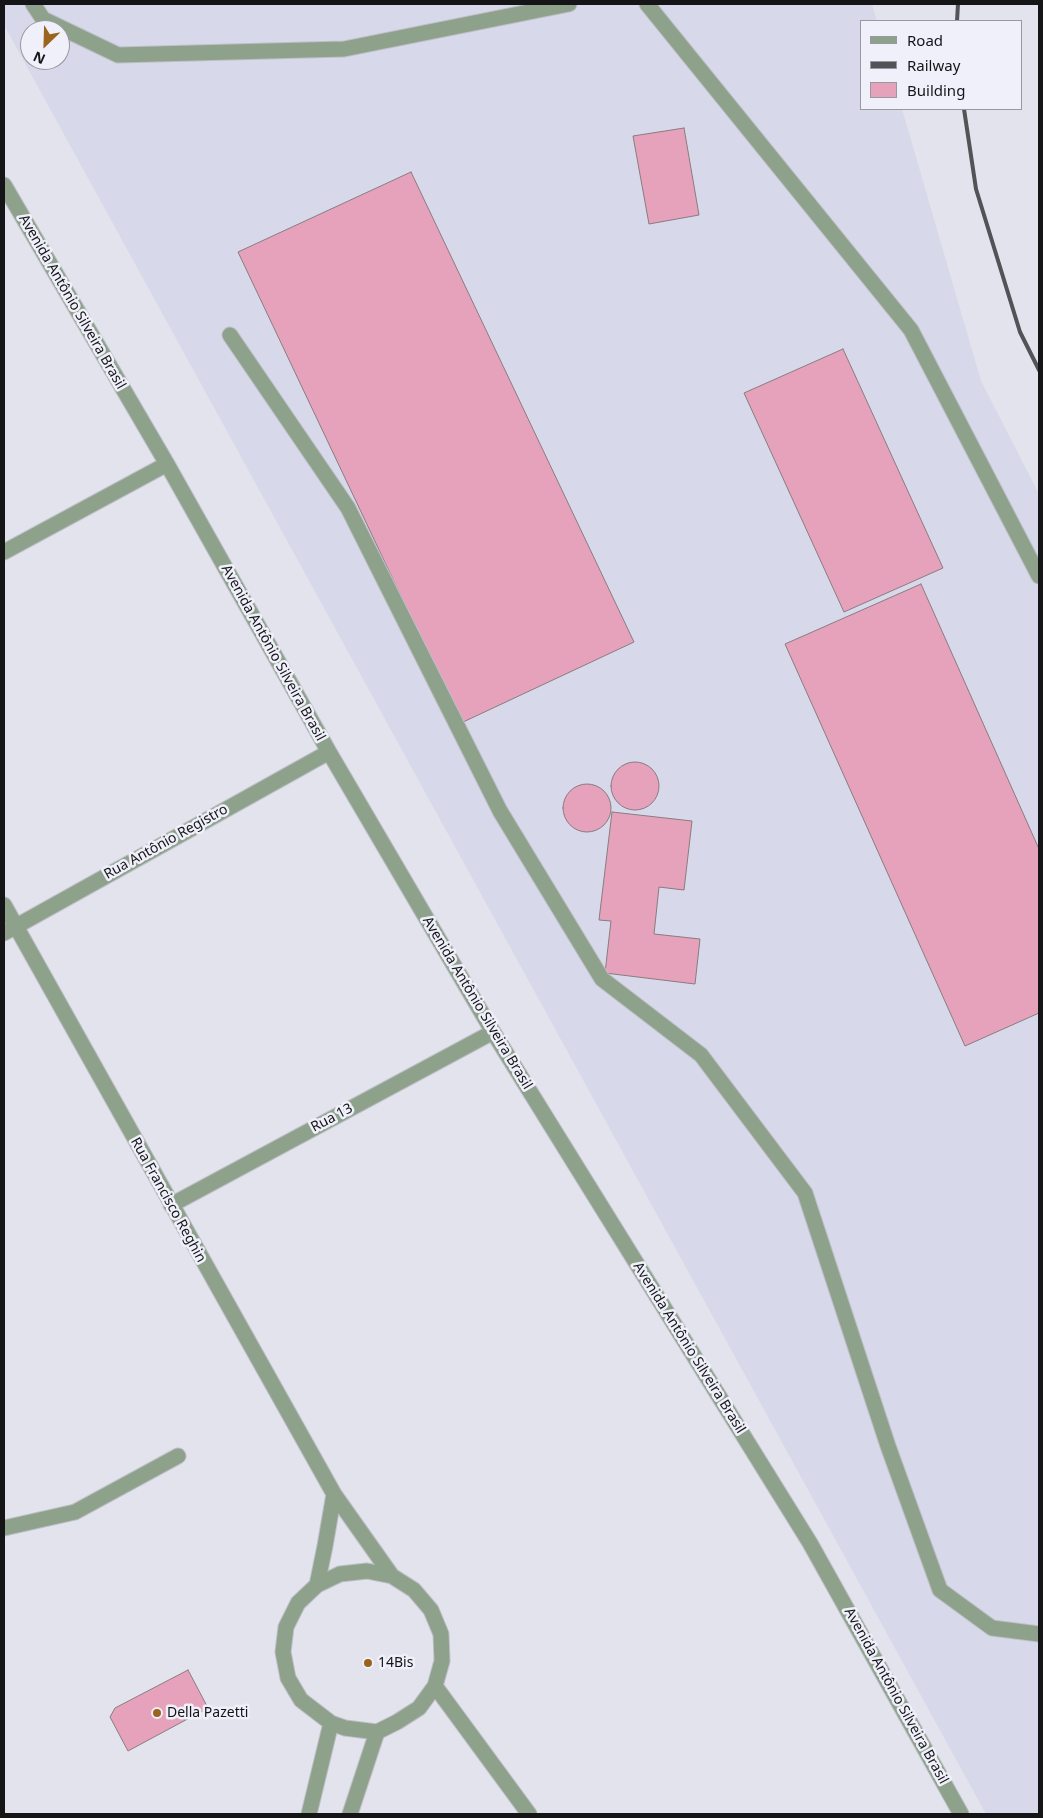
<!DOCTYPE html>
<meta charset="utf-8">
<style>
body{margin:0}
#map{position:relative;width:1043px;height:1818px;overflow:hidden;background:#e2e3ed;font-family:"Noto Sans",sans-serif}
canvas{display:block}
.frame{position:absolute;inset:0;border:5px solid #151518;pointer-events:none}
.legend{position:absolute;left:860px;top:20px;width:162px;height:90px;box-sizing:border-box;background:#eff0fa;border:1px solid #9898a0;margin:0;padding:6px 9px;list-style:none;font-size:15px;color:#151518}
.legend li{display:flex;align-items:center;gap:10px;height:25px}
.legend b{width:25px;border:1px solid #9898a0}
.north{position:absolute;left:20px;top:20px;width:50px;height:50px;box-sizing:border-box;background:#eff0fa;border:1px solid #9898a0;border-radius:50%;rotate:204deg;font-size:14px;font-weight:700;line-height:20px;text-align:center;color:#151518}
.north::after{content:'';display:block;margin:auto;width:18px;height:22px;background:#9b641e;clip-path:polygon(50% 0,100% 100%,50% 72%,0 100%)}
</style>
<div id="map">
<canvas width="1043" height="1818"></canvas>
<div class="frame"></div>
<ul class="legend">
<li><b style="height:6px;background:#8ea18b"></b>Road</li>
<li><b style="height:6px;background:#525257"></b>Railway</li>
<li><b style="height:14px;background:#e6a2ba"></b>Building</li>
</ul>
<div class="north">N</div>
</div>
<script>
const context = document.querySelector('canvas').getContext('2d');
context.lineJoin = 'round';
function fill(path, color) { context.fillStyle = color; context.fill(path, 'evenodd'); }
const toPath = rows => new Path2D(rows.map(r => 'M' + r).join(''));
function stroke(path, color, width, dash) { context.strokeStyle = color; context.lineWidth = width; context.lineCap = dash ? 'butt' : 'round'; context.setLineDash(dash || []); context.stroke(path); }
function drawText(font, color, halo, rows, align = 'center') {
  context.font = font + ' "Noto Sans",sans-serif'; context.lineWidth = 5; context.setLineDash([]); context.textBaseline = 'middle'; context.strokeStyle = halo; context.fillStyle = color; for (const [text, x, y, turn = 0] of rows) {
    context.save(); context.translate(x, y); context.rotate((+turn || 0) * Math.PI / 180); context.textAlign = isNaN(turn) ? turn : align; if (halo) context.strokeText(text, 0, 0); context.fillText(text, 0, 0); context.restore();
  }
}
fill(toPath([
 [4,4,872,4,877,21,862,21,862,109,902,109,981,381,1039,494,1039,1814,986,1814,4,25],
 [30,30,60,30,60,60,30,60]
]), '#d7d8e9');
const building = toPath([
 [684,128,699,215,649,224,633,136,684,128],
 [411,172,634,642,461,723,238,252,411,172],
 [843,349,943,568,844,612,744,393,843,349],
 [921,584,1039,849,1039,1013,965,1046,785,644,921,584],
 '611 786a24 24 0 1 1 48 0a24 24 0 1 1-48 0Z',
 '563 808a24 24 0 1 1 48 0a24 24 0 1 1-48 0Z',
 [612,812,692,821,684,890,659,887,654,934,700,939,695,984,605,973,611,921,599,920,612,812],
 [188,1670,208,1708,128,1751,110,1717,115,1708,188,1670]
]);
fill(building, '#e6a2ba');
stroke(building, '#887d80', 1);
const minor = toPath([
 [33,4,43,19,118,55,344,49,569,4],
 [647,4,911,330,1039,576],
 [4,185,167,464,329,752,493,1032,810,1543,961,1814],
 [230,335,348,508,500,811,602,979,701,1055,805,1193,888,1446,940,1590,992,1628,1039,1634],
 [4,552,167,464],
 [4,905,334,1494,392,1576],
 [4,933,329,752],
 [171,1205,493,1032],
 [4,1528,75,1512,178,1456],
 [367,1571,392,1576,414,1590,431,1610,441,1634,442,1661,435,1686,419,1708,397,1722,377,1732,345,1728,331,1723,301,1700,288,1678,283,1652,286,1627,298,1603,317,1585,340,1574,367,1571],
 [317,1585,325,1546,334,1494],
 [435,1686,529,1814],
 [309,1814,331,1723],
 [350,1814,377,1732]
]);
stroke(minor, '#bdbec7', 17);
stroke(minor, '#8ea18b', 15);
stroke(toPath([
 [957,21,958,4],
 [964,109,976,189,1020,332,1039,370]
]), '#525257', 4);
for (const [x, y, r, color] of [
 [368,1663,5,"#9b641e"],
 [157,1713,5,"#9b641e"]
]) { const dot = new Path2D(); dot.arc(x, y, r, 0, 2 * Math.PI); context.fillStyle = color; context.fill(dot); stroke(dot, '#eff0fa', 2); }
drawText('14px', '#151518', '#eff0fa', [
 ["Avenida Antônio Silveira Brasil",72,302,60],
 ["Avenida Antônio Silveira Brasil",273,653,61],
 ["Rua Antônio Registro",166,842,-29],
 ["Avenida Antônio Silveira Brasil",477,1003,59],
 ["Rua 13",332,1118,-28],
 ["Rua Francisco Reghin",168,1200,61],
 ["Avenida Antônio Silveira Brasil",689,1348,58],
 ["Avenida Antônio Silveira Brasil",896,1696,61]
]);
drawText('14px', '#151518', '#eff0fa', [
 ["14Bis",378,1663],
 ["Della Pazetti",167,1713]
], 'left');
</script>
